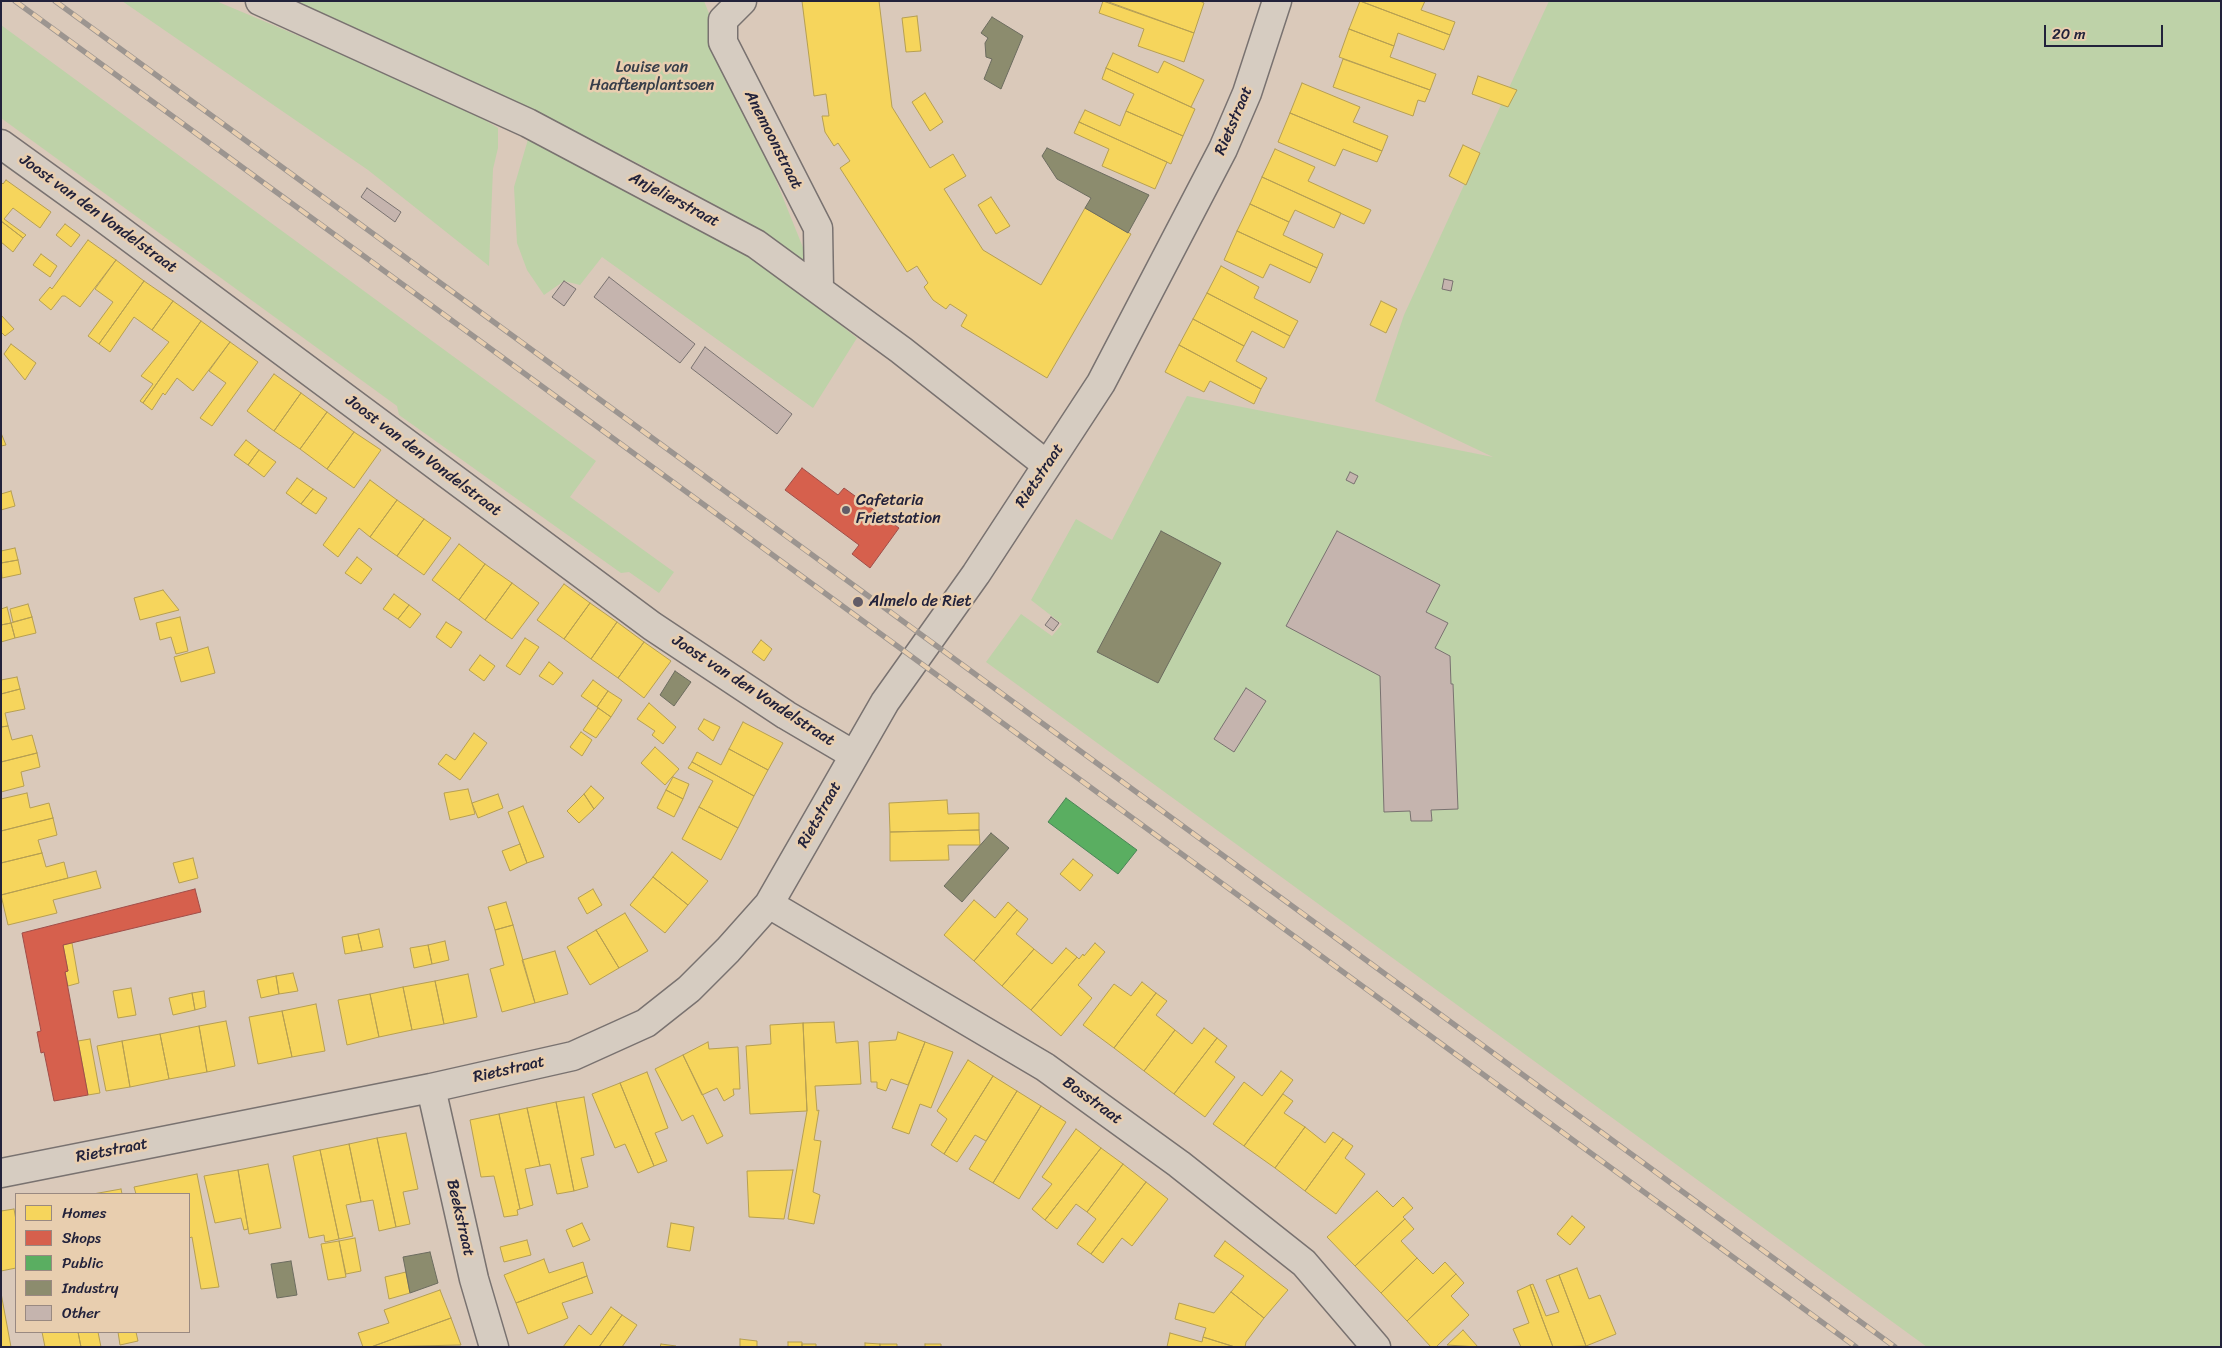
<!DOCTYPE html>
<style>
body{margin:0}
#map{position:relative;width:2222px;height:1348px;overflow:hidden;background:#dac9ba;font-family:Sriracha,sans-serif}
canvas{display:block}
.frame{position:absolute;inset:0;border:2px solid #22223b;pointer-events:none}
.legend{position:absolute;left:15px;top:1193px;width:175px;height:140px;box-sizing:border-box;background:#e8ceaf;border:1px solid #998981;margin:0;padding:6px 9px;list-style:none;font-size:15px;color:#22223b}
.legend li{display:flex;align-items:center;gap:10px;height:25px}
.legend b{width:25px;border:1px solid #998981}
.scale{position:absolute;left:2044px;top:25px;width:119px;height:22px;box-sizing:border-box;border:2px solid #22223b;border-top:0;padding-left:6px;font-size:15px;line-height:18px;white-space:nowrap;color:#22223b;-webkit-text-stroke:4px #e8ceaf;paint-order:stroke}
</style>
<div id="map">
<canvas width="2222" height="1348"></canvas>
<div class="frame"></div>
<ul class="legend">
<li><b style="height:14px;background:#f6d55c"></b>Homes</li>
<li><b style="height:14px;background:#d6604d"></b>Shops</li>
<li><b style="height:14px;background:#5aae61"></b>Public</li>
<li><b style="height:14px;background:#8c8c6e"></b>Industry</li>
<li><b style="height:14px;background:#c5b4ae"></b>Other</li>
</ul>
<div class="scale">20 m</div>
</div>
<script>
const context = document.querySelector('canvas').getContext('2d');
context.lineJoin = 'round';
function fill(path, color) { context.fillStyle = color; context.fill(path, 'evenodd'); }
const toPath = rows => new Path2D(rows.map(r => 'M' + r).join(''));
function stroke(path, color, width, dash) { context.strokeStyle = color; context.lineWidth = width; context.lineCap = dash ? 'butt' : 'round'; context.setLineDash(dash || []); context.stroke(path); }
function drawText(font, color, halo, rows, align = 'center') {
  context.font = font + ' Sriracha,sans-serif'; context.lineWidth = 5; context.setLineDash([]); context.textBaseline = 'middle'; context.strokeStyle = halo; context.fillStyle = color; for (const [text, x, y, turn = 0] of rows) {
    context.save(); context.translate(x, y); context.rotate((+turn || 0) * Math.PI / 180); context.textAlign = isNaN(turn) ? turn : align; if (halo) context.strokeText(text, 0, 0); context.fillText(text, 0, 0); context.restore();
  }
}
fill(toPath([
 [122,1,216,1,413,84,475,114,498,128,498,148,493,169,489,266,368,170],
 [290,1,704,1,812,270,696,195,641,165,516,102,459,78],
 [1549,1,2221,1,2221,1347,1927,1347,986,662,1021,614,1052,636,1062,624,1031,600,1076,519,1112,540,1187,396,1493,457,1375,401,1404,315],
 [1,25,596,461,570,497,674,572,659,593,629,572,621,573,399,415,397,406,1,118],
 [529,136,657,208,762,262,857,338,813,408,602,257,580,285,564,281,544,295,527,270,517,243,514,187]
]), '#bed2a8');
const homes = toPath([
 [802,1,879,1,892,107,930,168,953,154,966,176,944,189,983,250,1041,285,1085,208,1131,234,1047,378,961,326,967,315,950,304,946,309,933,300,924,287,928,283,917,266,907,272,840,168,850,161,838,143,834,146,825,132,822,116,829,116,826,94,814,96,802,1],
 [1103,1,1194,33,1184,62,1138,46,1144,29,1099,13,1103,1],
 [1106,1,1200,1,1204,3,1194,33,1106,1],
 [1360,1,1450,35,1444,50,1398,33,1394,46,1349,29,1360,1],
 [1360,1,1425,1,1421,10,1455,22,1450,35,1360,1],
 [917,16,921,51,906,52,902,18,917,16],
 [1349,29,1394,46,1390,57,1436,74,1430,90,1339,57,1349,29],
 [1113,53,1158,73,1164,61,1204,80,1191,107,1106,68,1113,53],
 [1343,59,1430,90,1425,102,1418,100,1413,116,1333,87,1343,59],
 [1106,68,1195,109,1183,136,1126,111,1134,94,1102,79,1106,68],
 [1478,76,1517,90,1508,107,1472,94,1478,76],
 [1302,83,1360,107,1353,122,1388,136,1382,151,1290,113,1302,83],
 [925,93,943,122,930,131,912,102,925,93],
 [1085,110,1120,126,1126,111,1183,136,1171,164,1079,122,1085,110],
 [1290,113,1382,151,1377,162,1343,149,1335,166,1278,142,1290,113],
 [1079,122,1167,162,1155,189,1102,166,1109,149,1074,133,1079,122],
 [1463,145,1480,153,1466,185,1449,176,1463,145],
 [1275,149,1315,167,1308,181,1371,210,1364,224,1262,177,1275,149],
 [1262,177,1341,213,1334,228,1295,210,1289,222,1250,204,1262,177],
 [6,180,51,212,40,228,13,208,4,219,26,235,23,238,1,221,1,182,3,184,6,180],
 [991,197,1010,226,996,234,978,205,991,197],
 [1250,204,1289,222,1283,235,1323,254,1317,268,1237,231,1250,204],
 [1,221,23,238,13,252,1,242,1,221],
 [65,224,80,235,71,247,56,235,65,224],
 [1237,231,1317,268,1310,283,1270,264,1263,278,1224,260,1237,231],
 [88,240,116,260,80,307,65,296,62,296,51,310,39,300,50,287,52,289,88,240],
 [41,254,57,266,50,277,33,265,41,254],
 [116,260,144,281,99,344,88,336,113,302,95,289,116,260],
 [1221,266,1259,287,1254,298,1298,321,1290,336,1207,293,1221,266],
 [144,281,173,301,152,330,134,317,110,352,99,344,144,281],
 [1207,293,1290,336,1284,348,1252,331,1244,346,1193,319,1207,293],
 [173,301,201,321,143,403,140,401,153,384,141,376,169,342,152,330,173,301],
 [1381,301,1397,309,1386,333,1370,325,1381,301],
 [1,315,14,329,5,336,1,332,1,315],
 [1193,319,1244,346,1236,361,1267,378,1261,389,1179,345,1193,319],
 [201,321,230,342,193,391,177,378,165,395,163,393,152,410,143,403,201,321],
 [230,342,258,362,212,426,200,418,226,383,209,371,230,342],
 [11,344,36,363,25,380,4,354,11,344],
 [1179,345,1261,389,1254,404,1210,381,1204,392,1165,372,1179,345],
 [274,374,301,393,274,431,247,411,274,374],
 [301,393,327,412,300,449,274,431,301,393],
 [327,412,354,432,327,469,300,449,327,412],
 [354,432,381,450,354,488,327,469,354,432],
 [1,433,6,445,1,446,1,433],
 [246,440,259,450,248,465,234,455,246,440],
 [259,450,276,462,264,477,248,465,259,450],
 [297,478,313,489,301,504,286,493,297,478],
 [370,480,397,500,370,537,359,528,338,557,323,545,370,480],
 [313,489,327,498,316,514,301,504,313,489],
 [11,491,15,506,1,510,1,494,11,491],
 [397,500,424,519,397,556,370,537,397,500],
 [424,519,451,538,424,575,397,556,424,519],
 [459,544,485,564,459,600,432,580,459,544],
 [15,548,18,560,1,563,1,551,15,548],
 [357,557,372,569,361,584,345,573,357,557],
 [18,560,21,574,2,578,1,563,18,560],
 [485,564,512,583,485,620,459,600,485,564],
 [512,583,539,603,512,639,485,620,512,583],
 [564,584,590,603,564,639,537,620,564,584],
 [163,590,179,610,140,620,134,598,163,590],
 [394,594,409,605,398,619,383,609,394,594],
 [590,603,617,622,591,659,564,639,590,603],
 [28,604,32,617,13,622,10,609,28,604],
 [409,605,421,614,410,628,398,619,409,605],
 [7,607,11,623,1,625,1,609,7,607],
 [32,617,36,633,15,638,11,623,32,617],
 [180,617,188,651,176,654,171,637,160,640,156,623,180,617],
 [446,622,462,632,451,648,436,637,446,622],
 [617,622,644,642,618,678,591,659,617,622],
 [11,623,15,638,1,642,1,625,11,623],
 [525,638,539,647,520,675,506,666,525,638],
 [761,640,772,649,764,661,752,652,761,640],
 [644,642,671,661,644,698,618,678,644,642],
 [208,647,215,673,181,682,174,657,208,647],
 [480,655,495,666,484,681,469,670,480,655],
 [549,662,563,673,553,685,539,676,549,662],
 [17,677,20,689,1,694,1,680,17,677],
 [593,680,608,691,597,707,581,696,593,680],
 [20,689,25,709,5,713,8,726,1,727,1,694,20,689],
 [608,691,622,700,611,717,597,707,608,691],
 [649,703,676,727,663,744,652,735,655,731,637,719,649,703],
 [598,708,611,717,596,738,583,730,598,708],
 [704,719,720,727,713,741,698,729,704,719],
 [743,722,783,743,768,770,729,749,743,722],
 [8,726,12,740,32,735,37,753,1,762,1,727,8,726],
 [581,732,592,740,582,756,570,747,581,732],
 [474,733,487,743,460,780,438,764,446,754,455,760,474,733],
 [655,747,679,769,665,785,641,763,655,747],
 [729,749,768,770,754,796,692,762,697,752,721,765,729,749],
 [37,753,40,767,21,772,24,786,1,792,1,762,37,753],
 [692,762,754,796,738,828,699,807,713,781,688,768,692,762],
 [673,777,689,784,683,799,666,790,673,777],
 [591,786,604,798,594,809,584,794,591,786],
 [468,789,475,814,450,820,444,793,468,789],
 [666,790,683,799,674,817,657,808,666,790],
 [27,793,30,808,49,803,53,818,1,831,1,799,27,793],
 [498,794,503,808,478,818,472,803,498,794],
 [584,794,594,809,579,823,567,811,584,794],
 [947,800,948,814,979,813,979,830,890,832,889,803,947,800],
 [523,806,544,857,527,863,508,812,523,806],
 [699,807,738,828,721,860,682,839,699,807],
 [53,818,57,835,38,840,42,853,1,863,1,831,53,818],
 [979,830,980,845,948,845,949,860,890,861,890,832,979,830],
 [520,844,527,863,510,871,502,851,520,844],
 [672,852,708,881,688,905,653,877,672,852],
 [42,853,46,867,64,862,68,878,1,895,1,863,42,853],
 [193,858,198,878,179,883,173,863,193,858],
 [1073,859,1093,875,1080,891,1060,874,1073,859],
 [96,871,101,888,53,900,57,913,8,925,1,895,96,871],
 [653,877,688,905,665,933,630,905,653,877],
 [593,889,602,905,587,914,578,898,593,889],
 [974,900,995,918,1008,902,1017,910,974,961,944,935,974,900],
 [506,902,513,925,495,930,488,907,506,902],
 [1017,910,1028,919,1016,934,1034,949,1002,986,974,961,1017,910],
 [625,913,648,951,619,968,596,930,625,913],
 [513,925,535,1003,502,1012,490,969,504,965,495,930,513,925],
 [379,929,383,947,362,951,358,934,379,929],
 [596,930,619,968,590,985,567,947,596,930],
 [358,934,362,951,345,954,342,937,358,934],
 [445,941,449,960,432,964,428,945,445,941],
 [72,943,79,983,68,986,65,972,68,971,63,945,72,943],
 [1095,943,1105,952,1078,985,1092,998,1061,1036,1031,1010,1077,957,1079,959,1083,954,1084,956,1095,943],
 [428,945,432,964,414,968,410,948,428,945],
 [1066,948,1077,957,1031,1010,1002,986,1034,949,1052,964,1066,948],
 [555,951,568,994,535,1003,522,960,555,951],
 [293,973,298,991,279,994,276,976,293,973],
 [468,974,477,1017,444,1024,435,981,468,974],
 [276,976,279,994,261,998,257,980,276,976],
 [435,981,444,1024,412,1030,403,987,435,981],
 [1142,982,1156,993,1114,1048,1083,1025,1114,984,1131,996,1142,982],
 [403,987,412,1030,379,1037,370,994,403,987],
 [131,988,136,1015,118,1018,113,991,131,988],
 [204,991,206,1007,195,1010,192,993,204,991],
 [192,993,195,1010,173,1015,169,998,192,993],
 [1156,993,1167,1001,1156,1015,1175,1030,1144,1071,1114,1048,1156,993],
 [370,994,379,1037,347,1045,338,1000,370,994],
 [316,1004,325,1051,292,1057,282,1011,316,1004],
 [282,1011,292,1057,258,1064,249,1017,282,1011],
 [226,1021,235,1066,207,1072,199,1026,226,1021],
 [834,1022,836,1043,858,1041,861,1084,815,1086,817,1111,819,1110,814,1140,821,1141,813,1192,820,1195,814,1224,788,1219,807,1111,803,1023,834,1022],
 [803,1023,807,1111,750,1114,746,1046,771,1044,770,1025,803,1023],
 [199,1026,207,1072,169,1079,160,1034,199,1026],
 [1204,1028,1217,1038,1174,1094,1144,1071,1175,1030,1192,1044,1204,1028],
 [898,1032,925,1042,908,1085,891,1079,886,1091,877,1088,877,1082,871,1082,869,1042,896,1040,898,1032],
 [160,1034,169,1079,130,1087,122,1041,160,1034],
 [1217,1038,1227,1046,1215,1062,1235,1077,1205,1117,1174,1094,1217,1038],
 [90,1039,100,1093,88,1095,78,1041,90,1039],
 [122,1041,130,1087,106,1091,97,1046,122,1041],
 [708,1042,709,1049,738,1047,740,1089,733,1089,734,1095,724,1101,717,1088,702,1095,683,1055,708,1042],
 [925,1042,953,1052,931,1108,920,1104,909,1134,892,1128,925,1042],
 [683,1055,723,1136,707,1144,693,1115,682,1121,655,1069,683,1055],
 [968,1060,993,1076,944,1154,931,1145,947,1119,937,1111,968,1060],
 [1281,1071,1293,1080,1244,1146,1213,1124,1244,1082,1262,1096,1281,1071],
 [647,1072,668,1128,655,1133,667,1161,654,1166,620,1083,647,1072],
 [993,1076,1017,1091,986,1141,975,1135,957,1162,944,1154,993,1076],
 [620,1083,654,1166,638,1173,625,1144,615,1148,592,1094,620,1083],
 [1017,1091,1041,1106,993,1183,969,1169,1017,1091],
 [1283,1094,1293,1101,1284,1113,1305,1127,1275,1168,1244,1146,1283,1094],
 [584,1097,594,1155,581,1158,588,1187,574,1191,556,1102,584,1097],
 [556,1102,574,1191,557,1194,550,1164,540,1166,527,1108,556,1102],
 [1041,1106,1066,1122,1019,1199,993,1183,1041,1106],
 [527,1108,540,1166,525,1169,533,1205,520,1209,499,1114,527,1108],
 [499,1114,520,1209,517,1210,518,1215,504,1217,494,1176,481,1177,470,1120,499,1114],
 [1305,1127,1325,1143,1333,1132,1343,1139,1305,1191,1275,1168,1305,1127],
 [1076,1129,1101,1148,1045,1220,1032,1209,1052,1184,1042,1177,1076,1129],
 [406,1133,418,1189,403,1192,410,1224,396,1227,377,1138,406,1133],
 [377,1138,396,1227,379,1231,373,1200,361,1202,349,1144,377,1138],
 [1343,1139,1353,1146,1345,1158,1365,1174,1336,1214,1305,1191,1343,1139],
 [349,1144,361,1202,346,1205,353,1236,339,1239,320,1150,349,1144],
 [1101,1148,1123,1164,1087,1212,1076,1204,1057,1229,1045,1220,1101,1148],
 [320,1150,339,1239,325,1242,324,1235,309,1238,293,1156,320,1150],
 [268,1164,281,1228,249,1234,238,1170,268,1164],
 [1123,1164,1146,1182,1091,1254,1077,1244,1096,1219,1087,1212,1123,1164],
 [238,1170,248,1229,244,1230,241,1218,215,1223,204,1176,238,1170],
 [793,1170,784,1219,749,1217,747,1171,793,1170],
 [197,1174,219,1287,201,1289,192,1237,189,1238,189,1194,136,1194,134,1187,197,1174],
 [1146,1182,1168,1199,1132,1246,1122,1238,1103,1263,1091,1254,1146,1182],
 [121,1189,122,1194,93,1194,121,1189],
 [1377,1191,1393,1207,1403,1197,1413,1208,1403,1217,1405,1219,1355,1266,1327,1237,1377,1191],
 [14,1209,16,1220,16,1268,1,1271,1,1211,14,1209],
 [1572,1216,1585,1227,1570,1245,1557,1234,1572,1216],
 [1405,1219,1414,1229,1401,1241,1417,1258,1381,1293,1355,1266,1405,1219],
 [582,1223,590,1240,573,1247,566,1230,582,1223],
 [671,1223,694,1227,690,1251,667,1247,671,1223],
 [355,1238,361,1271,346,1274,339,1241,355,1238],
 [527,1240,531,1255,504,1262,500,1247,527,1240],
 [339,1241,346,1277,328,1280,321,1244,339,1241],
 [1225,1241,1288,1290,1264,1318,1231,1292,1244,1276,1214,1256,1225,1241],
 [1417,1258,1433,1274,1445,1262,1456,1274,1407,1321,1381,1293,1417,1258],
 [544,1259,549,1273,583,1262,587,1276,516,1303,504,1275,544,1259],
 [1577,1268,1589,1299,1600,1295,1616,1334,1586,1346,1559,1275,1577,1268],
 [406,1272,410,1293,389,1299,385,1277,406,1272],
 [1456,1274,1464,1283,1451,1296,1469,1315,1436,1347,1431,1347,1407,1321,1456,1274],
 [1559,1275,1586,1346,1553,1347,1542,1318,1530,1285,1533,1284,1546,1316,1559,1312,1546,1280,1559,1275],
 [587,1276,593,1293,562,1303,568,1318,528,1334,516,1303,587,1276],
 [1530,1285,1542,1318,1553,1347,1521,1347,1513,1329,1529,1323,1517,1291,1530,1285],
 [440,1290,451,1318,371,1347,363,1347,358,1333,389,1323,384,1310,440,1290],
 [1231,1292,1264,1318,1246,1342,1245,1347,1235,1347,1203,1337,1206,1328,1175,1319,1179,1303,1214,1313,1231,1292],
 [1,1293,11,1347,1,1347,1,1293],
 [611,1307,622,1315,599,1347,563,1347,579,1325,591,1335,611,1307],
 [622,1315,637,1325,622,1347,599,1347,622,1315],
 [451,1318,461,1345,371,1347,451,1318],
 [1463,1330,1478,1347,1447,1345,1463,1330],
 [42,1332,78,1332,81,1347,45,1347,42,1332],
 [78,1332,98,1332,101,1347,81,1347,78,1332],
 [118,1332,136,1332,138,1341,120,1345,118,1332],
 [1170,1333,1202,1342,1203,1337,1235,1347,1167,1347,1170,1333],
 [740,1339,757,1341,757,1347,740,1347,740,1339],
 [788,1342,802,1342,802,1347,788,1347,788,1342],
 [865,1343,880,1344,880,1347,865,1347,865,1343],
 [661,1344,676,1346,676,1347,660,1347,661,1344],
 [802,1344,816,1344,816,1347,802,1347,802,1344],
 [880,1344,897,1344,897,1347,880,1347,880,1344],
 [925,1344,941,1344,941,1347,925,1347,925,1344]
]);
fill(homes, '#f6d55c');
stroke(homes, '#b69f52', 1);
const shops = toPath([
 [802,468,838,495,844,488,888,520,890,517,894,520,892,523,899,528,870,568,852,554,859,545,785,490,802,468],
 [195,889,201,912,63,945,68,971,65,972,88,1095,54,1101,44,1052,41,1053,37,1032,41,1031,22,933,195,889]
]);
fill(shops, '#d6604d');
stroke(shops, '#a04d48', 1);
const public = toPath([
 [1066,798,1137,850,1118,874,1048,822,1066,798]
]);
fill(public, '#5aae61');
stroke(public, '#498456', 1);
const industry = toPath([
 [992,17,1023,36,1001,89,984,79,992,59,986,57,985,43,988,38,981,33,992,17],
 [1047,148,1149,195,1128,233,1085,208,1091,198,1057,179,1042,156,1047,148],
 [1161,531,1221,563,1158,683,1097,652,1161,531],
 [675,671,691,682,674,706,660,695,675,671],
 [991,833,1009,848,962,902,944,886,991,833],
 [430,1252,438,1283,410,1293,403,1257,430,1252],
 [291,1261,297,1295,277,1298,271,1264,291,1261]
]);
fill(industry, '#8c8c6e');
stroke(industry, '#6c6c5f', 1);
const building = toPath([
 [367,188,401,212,395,222,361,197,367,188],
 [609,277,695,344,680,363,594,297,609,277],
 [1444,279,1453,281,1451,291,1442,289,1444,279],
 [564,281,576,289,564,306,552,297,564,281],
 [705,347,792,414,777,434,691,368,705,347],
 [1350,472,1358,476,1354,484,1346,480,1350,472],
 [1337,531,1440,585,1426,612,1448,623,1435,648,1450,656,1451,684,1453,684,1458,809,1431,810,1432,821,1411,821,1410,811,1384,812,1380,676,1286,626,1337,531],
 [1051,617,1059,623,1053,631,1045,625,1051,617],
 [1246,688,1266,701,1234,752,1214,739,1246,688]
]);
fill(building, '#c5b4ae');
stroke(building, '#797270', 1);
const minor = toPath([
 [260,1,528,123,756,244,901,350,1047,465],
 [742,1,723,20,723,42,818,228,819,288],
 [1,144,98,214,652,626,786,715,854,755],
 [769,904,1045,1067,1179,1164,1304,1263,1376,1347],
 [431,1088,474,1279,494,1347],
 [1,1173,431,1088,573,1056,646,1023,689,989,728,950,769,904,885,702,976,574,1101,383,1223,149,1247,93,1277,1]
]);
stroke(minor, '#797270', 31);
stroke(minor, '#d6ccc1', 28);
const rail = toPath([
 [15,1,1856,1347],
 [55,1,1895,1347]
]);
stroke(rail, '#9c9590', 5.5);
stroke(rail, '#e8ceaf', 4, [11]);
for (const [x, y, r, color] of [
 [846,510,5,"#625c67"],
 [858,602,6,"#625c67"]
]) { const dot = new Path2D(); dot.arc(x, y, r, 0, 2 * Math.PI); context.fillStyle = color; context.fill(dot); stroke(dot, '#e8ceaf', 2); }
drawText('16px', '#363d49', '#e8ceaf', [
 ["Louise van",652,68],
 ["Haaftenplantsoen",652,86]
]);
drawText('16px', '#22223b', '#e8ceaf', [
 ["Rietstraat",1234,121,-67],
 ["Anemoonstraat",773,140,63],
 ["Anjelierstraat",674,200,28],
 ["Joost van den Vondelstraat",98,214,36],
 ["Joost van den Vondelstraat",423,456,37],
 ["Rietstraat",1040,476,-56],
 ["Joost van den Vondelstraat",753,691,33],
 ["Rietstraat",820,815,-61],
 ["Rietstraat",509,1070,-13],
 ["Bosstraat",1092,1101,36],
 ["Rietstraat",112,1151,-11],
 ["Beekstraat",460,1218,77]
]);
drawText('16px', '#22223b', '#e8ceaf', [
 ["Cafetaria",856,501],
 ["Frietstation",856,519],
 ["Almelo de Riet",869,602]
], 'left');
</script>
